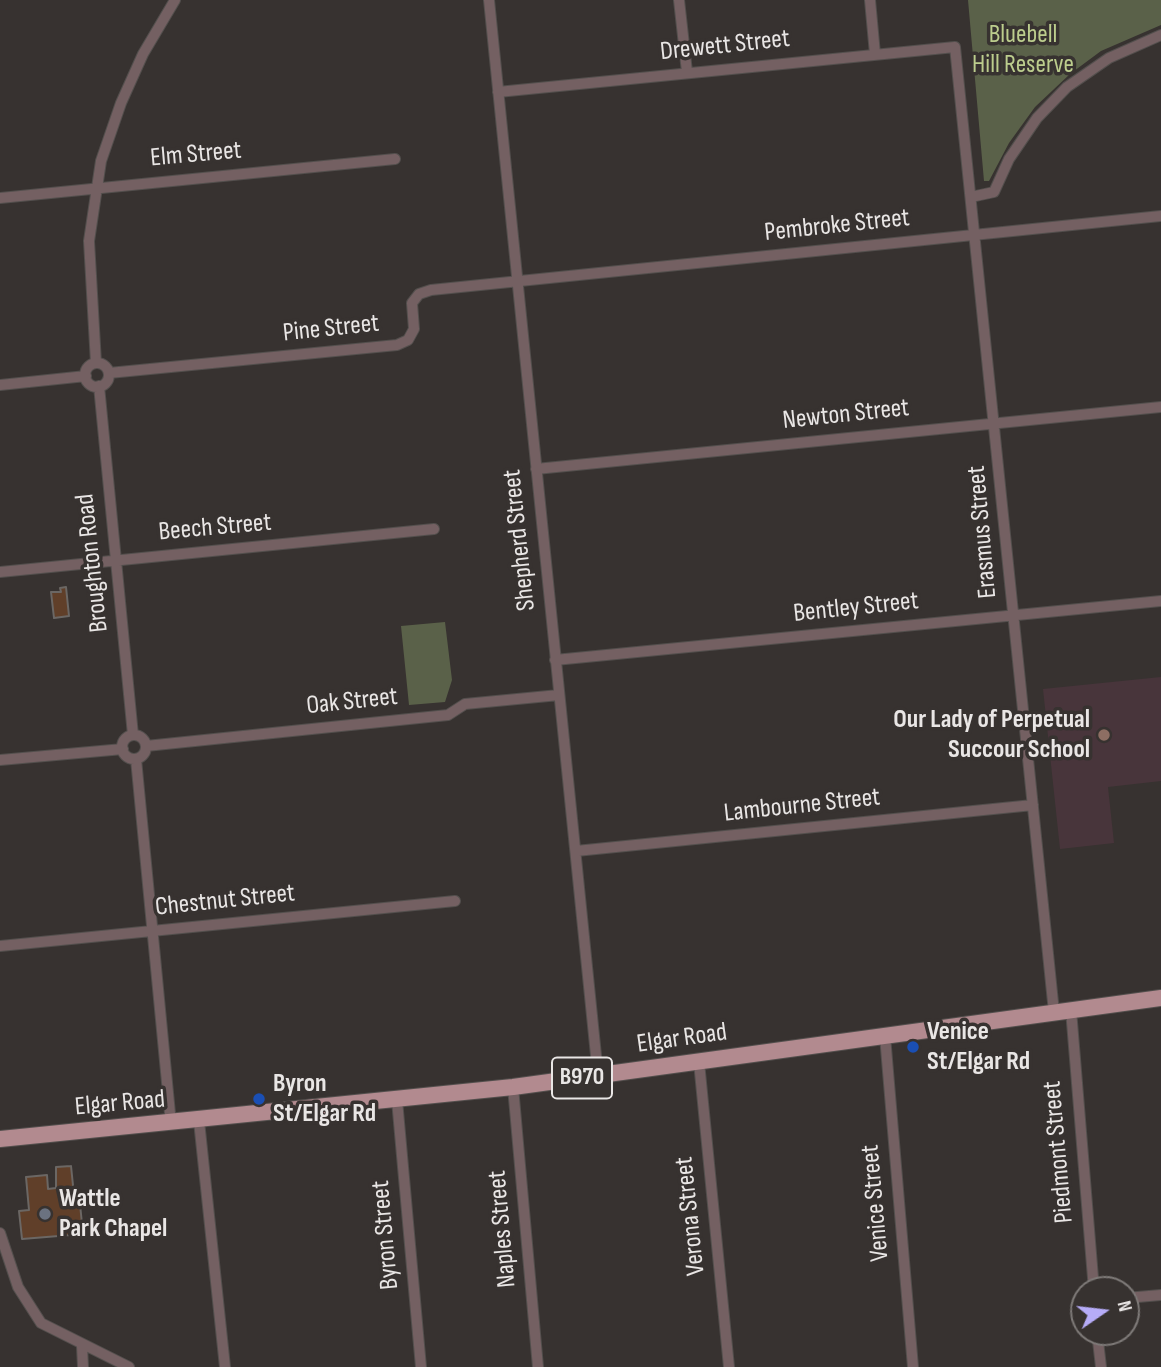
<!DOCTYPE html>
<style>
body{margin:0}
#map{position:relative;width:1161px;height:1367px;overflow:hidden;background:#373230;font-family:"Sofia Sans Condensed",sans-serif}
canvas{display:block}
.north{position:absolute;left:1070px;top:1276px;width:70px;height:70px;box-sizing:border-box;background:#373230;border:2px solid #7e7a78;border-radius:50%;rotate:76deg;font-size:19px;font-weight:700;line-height:28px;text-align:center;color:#e9e6e5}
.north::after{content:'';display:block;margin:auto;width:24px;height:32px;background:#b6acf8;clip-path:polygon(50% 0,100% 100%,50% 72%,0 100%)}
</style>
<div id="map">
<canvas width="1161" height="1367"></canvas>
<div class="north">N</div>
</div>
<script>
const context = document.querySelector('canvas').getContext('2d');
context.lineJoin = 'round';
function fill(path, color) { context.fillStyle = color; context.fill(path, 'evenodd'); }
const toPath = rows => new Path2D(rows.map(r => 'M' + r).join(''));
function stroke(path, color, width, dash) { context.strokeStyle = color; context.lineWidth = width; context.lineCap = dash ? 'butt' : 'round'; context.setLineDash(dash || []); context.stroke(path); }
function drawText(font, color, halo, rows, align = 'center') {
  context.font = font + ' "Sofia Sans Condensed",sans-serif'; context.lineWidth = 7; context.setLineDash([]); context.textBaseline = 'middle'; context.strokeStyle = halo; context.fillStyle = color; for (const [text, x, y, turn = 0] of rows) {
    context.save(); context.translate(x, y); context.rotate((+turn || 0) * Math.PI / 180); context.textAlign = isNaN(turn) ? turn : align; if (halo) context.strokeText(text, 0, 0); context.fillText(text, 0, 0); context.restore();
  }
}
fill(toPath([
 [1161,677,1161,781,1108,787,1114,843,1060,849,1043,689]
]), '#48353b');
fill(toPath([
 [968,0,1161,0,1161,25,1101,51,1070,74,1035,107,1009,143,989,181,984,181],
 [445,622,452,680,445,702,409,705,401,626]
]), '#5a6149');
const building = toPath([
 [66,587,69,616,54,618,51,592,61,592,60,588,66,587],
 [71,1166,74,1195,79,1194,83,1234,22,1239,19,1211,29,1210,26,1177,47,1175,48,1189,56,1188,56,1167,71,1166]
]);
fill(building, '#603f29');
stroke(building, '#6b6764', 2);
const minor = toPath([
 [489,0,598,1075],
 [679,0,687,72],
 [870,0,875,54],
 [498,92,955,47,1054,1012],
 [971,197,994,192,1009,159,1037,118,1067,87,1109,58,1161,35],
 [0,198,395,159],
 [96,363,89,241,101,161,121,103,143,54,175,0],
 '85 375a12 12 0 1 1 24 0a12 12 0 1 1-24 0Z',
 [109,373,397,345,408,340,414,329,412,303,419,294,431,290,1161,216],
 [0,385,86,376],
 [99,386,133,735],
 [536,469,1161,407],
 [0,572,434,529],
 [555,660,1161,601],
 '122 747a12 12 0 1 1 24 0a12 12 0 1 1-24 0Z',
 [146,746,448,715,465,704,559,695],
 [136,759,171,1124],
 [0,760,123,749],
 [576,851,1033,805],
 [0,946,455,901],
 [1071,1010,1094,1290],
 [885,1036,913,1367],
 [699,1062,729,1367],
 [513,1087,538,1367],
 [397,1100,421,1367],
 [199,1121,225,1367],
 [0,1233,18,1287,41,1323,129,1367],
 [1126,1298,1161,1295],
 [1097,1332,1101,1367],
 [82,1346,83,1367]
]);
const primary = toPath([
 [0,1139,513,1087,1161,998]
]);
stroke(minor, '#534f4d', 12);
stroke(primary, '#534f4d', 18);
stroke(minor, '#746062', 10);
stroke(primary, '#b28a8f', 16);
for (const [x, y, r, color] of [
 [1104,735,7,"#8d6e63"],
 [913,1047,7,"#1a4fb4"],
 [259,1099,7,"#1a4fb4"],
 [45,1214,7,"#6b7280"]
]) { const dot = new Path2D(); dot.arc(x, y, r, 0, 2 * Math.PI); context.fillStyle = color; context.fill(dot); stroke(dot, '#373230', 2.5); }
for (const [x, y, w] of [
 [582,1078,60]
]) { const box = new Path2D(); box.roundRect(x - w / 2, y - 20.5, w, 41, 5); context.fillStyle = '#373230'; context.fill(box); stroke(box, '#e9e6e5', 2); }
drawText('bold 24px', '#e9e6e5', null, [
 ["B970",582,1078]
]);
drawText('26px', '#bccd8d', '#373230', [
 ["Bluebell",1023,35],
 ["Hill Reserve",1023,65]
]);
drawText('26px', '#e9e6e5', '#373230', [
 ["Drewett Street",725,46,-6],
 ["Elm Street",196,155,-5],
 ["Pembroke Street",837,226,-6],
 ["Pine Street",331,329,-6],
 ["Newton Street",846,415,-6],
 ["Beech Street",215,528,-5],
 ["Erasmus Street",983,532,-95],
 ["Shepherd Street",520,540,-96],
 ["Broughton Road",93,563,-96],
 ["Bentley Street",856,608,-6],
 ["Oak Street",352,702,-6],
 ["Lambourne Street",802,806,-6],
 ["Chestnut Street",225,901,-6],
 ["Elgar Road",682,1039,-8],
 ["Elgar Road",120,1104,-5],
 ["Piedmont Street",1059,1152,-95],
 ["Venice Street",876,1203,-95],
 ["Verona Street",691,1216,-96],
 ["Naples Street",503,1229,-95],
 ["Byron Street",386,1235,-95]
]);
drawText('bold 26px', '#e9e6e5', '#373230', [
 ["Our Lady of Perpetual",1090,720,"right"],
 ["Succour School",1090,750,"right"],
 ["Venice",927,1032],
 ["St/Elgar Rd",927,1062],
 ["Byron",273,1084],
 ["St/Elgar Rd",273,1114],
 ["Wattle",59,1199],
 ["Park Chapel",59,1229]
], 'left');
</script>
